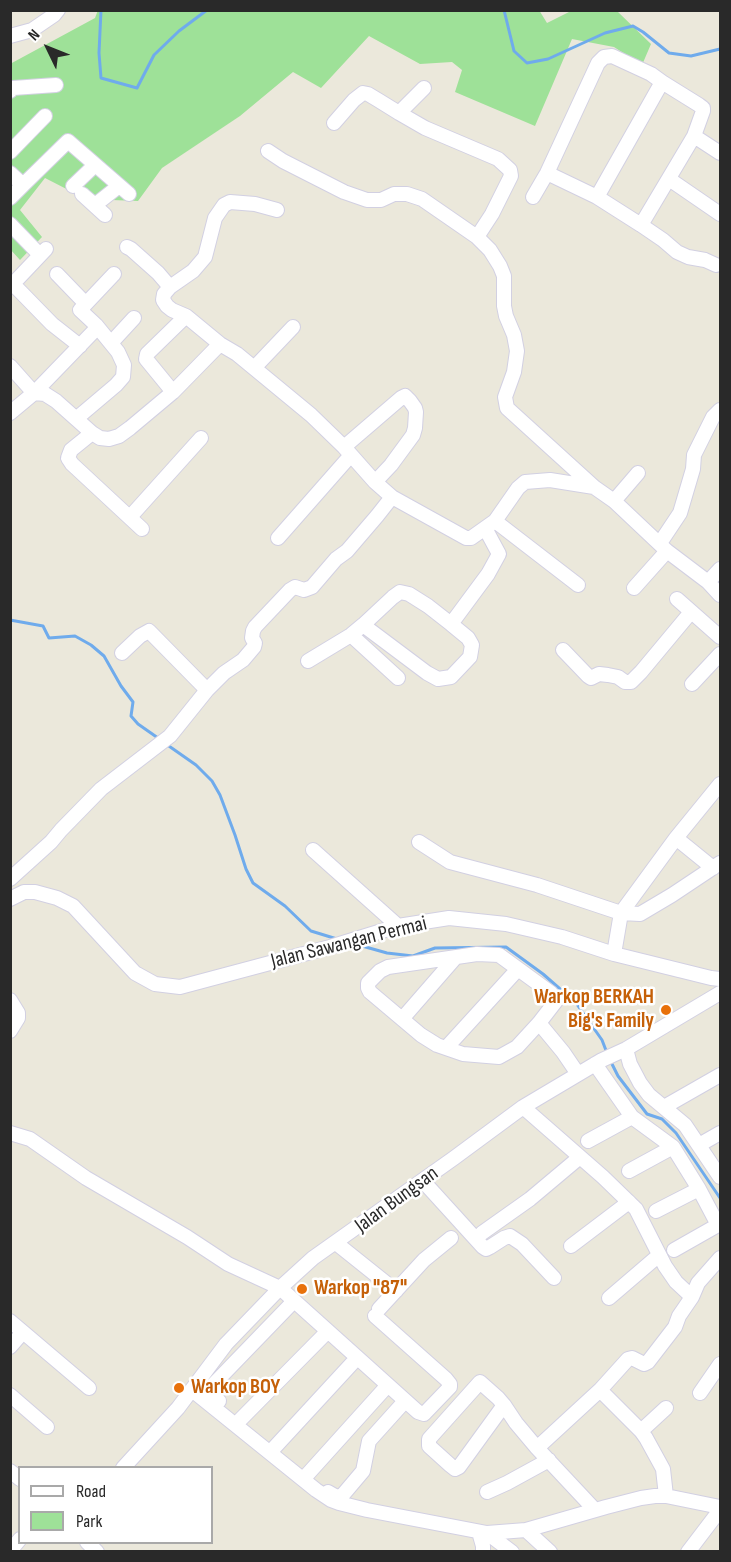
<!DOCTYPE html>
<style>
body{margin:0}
#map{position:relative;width:731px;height:1562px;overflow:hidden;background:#ebe8db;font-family:"Sofia Sans Condensed",sans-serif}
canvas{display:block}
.frame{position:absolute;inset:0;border:12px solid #292929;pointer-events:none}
.legend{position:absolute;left:18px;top:1466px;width:195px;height:78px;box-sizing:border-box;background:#fff;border:2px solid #a9a9a9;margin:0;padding:8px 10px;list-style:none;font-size:18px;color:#292929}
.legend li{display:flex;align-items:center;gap:12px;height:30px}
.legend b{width:30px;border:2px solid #a9a9a9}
.north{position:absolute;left:18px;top:18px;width:60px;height:60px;-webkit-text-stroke:4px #fff;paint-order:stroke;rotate:313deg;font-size:16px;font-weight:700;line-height:24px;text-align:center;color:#292929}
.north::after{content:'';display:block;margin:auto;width:21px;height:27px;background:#292929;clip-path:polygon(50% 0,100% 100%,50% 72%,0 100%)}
</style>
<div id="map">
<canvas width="731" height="1562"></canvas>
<div class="frame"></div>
<ul class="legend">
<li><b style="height:8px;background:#fff"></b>Road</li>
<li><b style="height:16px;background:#9ee198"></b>Park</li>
</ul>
<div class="north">N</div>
</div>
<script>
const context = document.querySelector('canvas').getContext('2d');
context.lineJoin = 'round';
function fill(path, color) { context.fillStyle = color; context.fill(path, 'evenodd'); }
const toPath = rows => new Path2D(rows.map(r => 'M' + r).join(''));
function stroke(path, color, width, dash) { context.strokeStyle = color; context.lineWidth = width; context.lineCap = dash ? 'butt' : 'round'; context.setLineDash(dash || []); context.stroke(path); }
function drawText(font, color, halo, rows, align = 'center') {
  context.font = font + ' "Sofia Sans Condensed",sans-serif'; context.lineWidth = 5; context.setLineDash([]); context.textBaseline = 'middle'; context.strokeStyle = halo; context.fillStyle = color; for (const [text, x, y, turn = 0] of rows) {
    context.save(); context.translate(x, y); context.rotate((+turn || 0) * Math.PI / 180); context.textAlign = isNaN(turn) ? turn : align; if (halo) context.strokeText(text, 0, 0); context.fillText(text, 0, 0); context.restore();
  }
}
fill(toPath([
 [98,10,539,10,547,23,571,11,617,11,651,44,642,65,614,47,572,39,535,126,455,92,462,70,452,62,420,64,369,36,321,88,293,72,240,116,162,168,138,201,86,199,45,178,20,210,42,237,20,260,10,249,10,64,95,18]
]), '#9ee198');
stroke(toPath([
 [101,10,99,53,101,78,137,88,154,55,179,31,207,10],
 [504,10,514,51,527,63,548,59,605,33,633,26,643,32,669,53,691,56,720,49],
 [10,620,43,626,49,638,75,636,91,645,104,656,121,686,133,702,131,716,138,724,158,738],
 [166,744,196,765,212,781,220,795,235,835,246,869,253,883,285,906,311,931,337,939],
 [355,944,387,953,413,956,435,948,506,947,543,974,576,1003,602,1040,607,1053],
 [611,1062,618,1076,647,1114,662,1119,676,1133,720,1198]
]), '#6fabec', 3);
const minor = toPath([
 [10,36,32,30,54,15,58,10],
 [662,82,699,105,703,108,703,111,694,136,641,225,597,197,662,82],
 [10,91,13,88,56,85],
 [399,113,425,128,498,159,510,170,511,176,492,214,477,237],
 [334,123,354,100,363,93,368,94,378,100,399,113,424,88],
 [694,136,720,153],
 [268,151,283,161,344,192,367,200,381,200,394,194,407,194,422,199,477,237,490,250,500,266,504,276,504,306,506,316,514,335,517,351,514,372,505,397,507,408,594,487,614,501,667,551,708,582,720,595],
 [10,152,45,116],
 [10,173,23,185,10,198],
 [547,173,597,197],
 [669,179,720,214],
 [23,185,68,141,129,194],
 [73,186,95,165],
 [533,197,547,173,598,63,604,57,612,56,651,74,662,82],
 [277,210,255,204,230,202,224,205,215,218,205,257,193,271,170,287,164,294,163,300,167,306,172,310,186,316,220,344,237,354,311,415,344,447,375,482,392,497,466,538,471,538,495,521,518,488,525,482,550,480,594,487],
 [105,215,82,194,95,205,119,186],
 [10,224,40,255],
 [641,225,663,240,677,252,688,257,705,260,716,265],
 [127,247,131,249,158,273,170,287],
 [57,274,85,303],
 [13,284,52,324,80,346],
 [10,287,46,249],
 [111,343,134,318],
 [10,366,34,393,45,394,56,401,92,433,100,438,109,439,119,436,130,428,173,392,220,344],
 [254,368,293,327],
 [173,392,146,359,147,354,186,316],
 [10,413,34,393,93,332],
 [77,418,116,385,123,377,124,365,118,352,96,325,80,310,114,274],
 [92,433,71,450,68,458,72,464,142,529],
 [344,447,401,398,405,396,410,401,415,408,416,412,415,428,413,435,391,465,375,482],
 [614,501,638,473],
 [130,517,201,438],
 [495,521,578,585],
 [278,538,351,455],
 [660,543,680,513,693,469,694,455,713,417,720,410],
 [708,582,720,569],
 [634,588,667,551],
 [677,599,720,637],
 [363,625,393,597,400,592,409,594,428,606,451,624],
 [351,635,398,678],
 [563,650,588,676,591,678,599,674,608,675,618,677,625,682,631,682,641,672,691,612],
 [122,653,140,636,149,631,207,690],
 [308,661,351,635,363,625,427,673,438,679,451,677,470,657,472,645,468,638,451,624,488,574,499,554,485,528],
 [692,684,720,654],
 [676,838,713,868],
 [419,842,450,862,537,885,621,913,640,914,672,895,720,863],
 [313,850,398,926],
 [10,879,51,842,61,830,101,789,170,736,207,690,224,673,243,660,254,647,255,643,252,638,253,631,255,627,290,590,295,587,304,590,312,587,336,559,347,551,377,516,392,497],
 [10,899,24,892,35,892,57,898,73,906,135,973,155,984,180,987,330,947,398,926,449,918,506,924,562,937,614,954,711,978,720,979],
 [477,954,499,955,551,993,556,1001,539,1023,517,1047,499,1057,463,1054,437,1045,421,1035,370,992,368,988,368,983,380,971,388,967,477,954],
 [614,954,621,913,676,838,720,784],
 [10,1000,18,1013,18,1018,10,1031],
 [402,1019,456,957],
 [539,1023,563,1052,578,1074],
 [446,1048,518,969],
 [626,1049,630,1064,640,1083,649,1095,685,1125,720,1177],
 [595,1064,632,1117,673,1147,699,1189,718,1225,674,1250],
 [523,1107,603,1177,636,1209,665,1266,676,1282,692,1297,698,1283,720,1258],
 [664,1107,720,1075],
 [10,1133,30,1139,86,1178,187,1237,228,1264,280,1288,418,1412,424,1414,450,1387,450,1384,446,1379,375,1316],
 [588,1141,632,1117],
 [699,1145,720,1133],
 [629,1171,673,1147],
 [423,1181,483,1247,486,1249,490,1247,504,1238,510,1236,522,1244,554,1278],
 [656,1211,699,1189],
 [482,1233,530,1199,580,1157],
 [336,1243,396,1291],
 [571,1246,629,1202],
 [609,1298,658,1256],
 [379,1309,424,1260,451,1238],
 [10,1321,23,1332],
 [10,1347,23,1332,89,1388],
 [192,1390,316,1490,331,1500,339,1503,367,1510,487,1533,526,1530,606,1507,641,1498,655,1496,666,1496,720,1507],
 [600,1390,628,1359,632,1358,644,1364,648,1362,675,1327,679,1316,692,1297],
 [700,1393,720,1364],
 [10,1395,47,1427],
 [219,1401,208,1392,208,1390,294,1301],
 [504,1405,459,1467,455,1469,450,1465,429,1446,429,1439,480,1382,498,1398,504,1405,516,1423,537,1448,595,1510],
 [240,1420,328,1331],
 [641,1431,666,1408],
 [274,1448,357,1358],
 [537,1448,600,1390,641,1431,646,1438,663,1469,666,1496],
 [123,1468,178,1408,226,1344,280,1288,313,1258,454,1158,523,1107,602,1060,626,1049,720,993],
 [10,1471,20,1479],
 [306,1476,388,1385],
 [328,1492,335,1496,341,1497,363,1471,369,1441,405,1401],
 [487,1492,507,1483,549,1460],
 [526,1530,550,1552],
 [479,1532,483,1546,483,1552],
 [487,1533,512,1552],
 [87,1542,97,1552],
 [10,1551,20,1539],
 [688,1552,720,1510]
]);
stroke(minor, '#d2d0e2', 16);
stroke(minor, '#fff', 14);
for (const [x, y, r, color] of [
 [666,1010,6,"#e8710a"],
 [302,1289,6,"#e8710a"],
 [179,1388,6,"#e8710a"]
]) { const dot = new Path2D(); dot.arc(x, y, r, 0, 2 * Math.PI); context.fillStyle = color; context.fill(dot); stroke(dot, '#fff', 2); }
drawText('21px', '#292929', '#fff', [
 ["Jalan Sawangan Permai",349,943,-14],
 ["Jalan Bungsan",397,1200,-36]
]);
drawText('bold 21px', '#c56008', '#fff', [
 ["Warkop BERKAH",654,998,"right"],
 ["Big's Family",654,1022,"right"],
 ["Warkop \"87\"",314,1289],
 ["Warkop BOY",191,1388]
], 'left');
</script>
